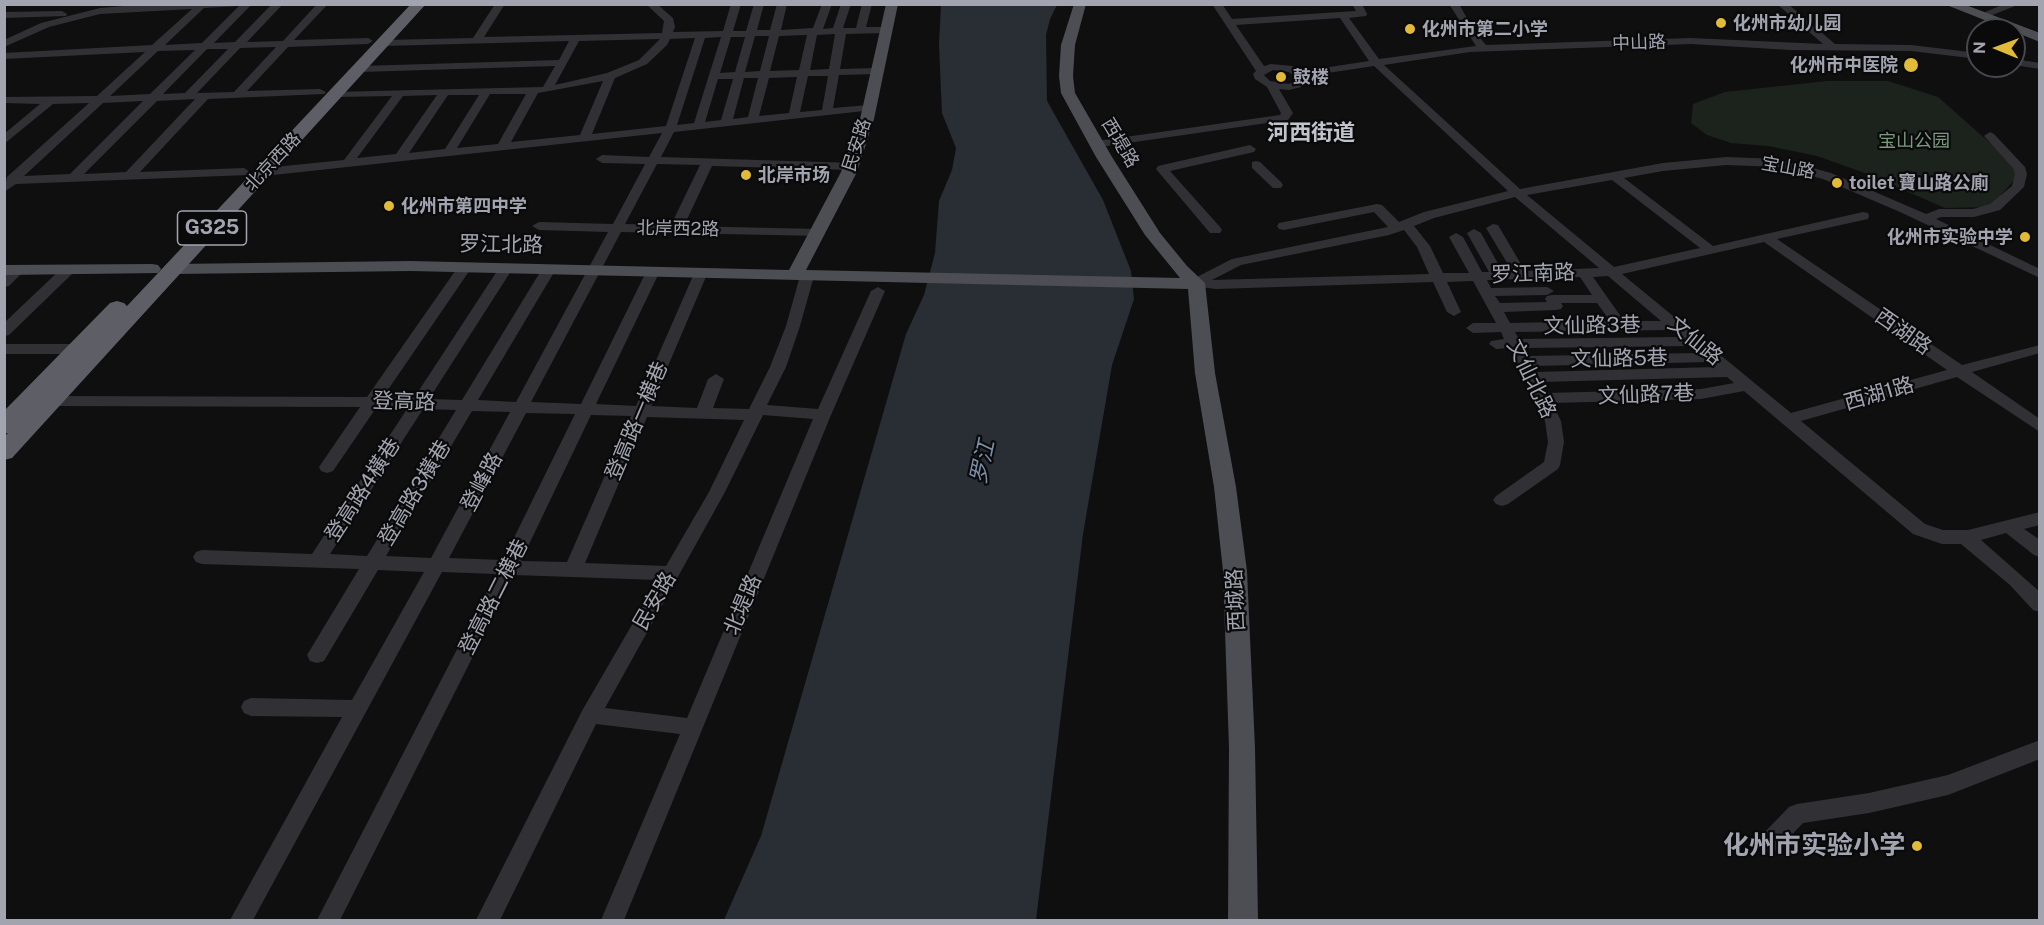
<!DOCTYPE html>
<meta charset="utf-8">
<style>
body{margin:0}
#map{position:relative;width:2044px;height:925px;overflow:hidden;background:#0f0f10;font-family:"Public Sans",sans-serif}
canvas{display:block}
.frame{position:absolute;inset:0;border:6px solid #a2a4b0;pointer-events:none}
.north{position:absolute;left:1966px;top:18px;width:60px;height:60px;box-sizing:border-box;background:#0a0a0b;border:2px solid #47484d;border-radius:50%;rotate:271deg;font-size:16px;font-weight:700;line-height:24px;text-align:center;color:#a2a4b0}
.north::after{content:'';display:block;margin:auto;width:21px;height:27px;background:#e1ba37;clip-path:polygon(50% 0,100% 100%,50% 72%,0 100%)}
</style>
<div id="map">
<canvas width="2044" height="925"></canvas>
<div class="frame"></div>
<div class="north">N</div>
</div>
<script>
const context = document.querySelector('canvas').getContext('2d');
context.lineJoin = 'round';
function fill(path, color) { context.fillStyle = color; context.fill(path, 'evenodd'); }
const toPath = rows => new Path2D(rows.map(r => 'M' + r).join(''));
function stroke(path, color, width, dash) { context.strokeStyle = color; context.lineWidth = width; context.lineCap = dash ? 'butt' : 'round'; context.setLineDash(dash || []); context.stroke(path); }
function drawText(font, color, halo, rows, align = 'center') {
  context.font = font + ' "Public Sans","Noto Sans SC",sans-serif'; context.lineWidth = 4.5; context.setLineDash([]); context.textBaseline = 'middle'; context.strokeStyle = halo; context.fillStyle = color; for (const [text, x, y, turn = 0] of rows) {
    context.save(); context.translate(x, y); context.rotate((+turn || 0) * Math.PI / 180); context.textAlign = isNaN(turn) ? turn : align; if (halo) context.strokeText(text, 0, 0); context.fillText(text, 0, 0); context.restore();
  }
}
fill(toPath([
 [1827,81,1888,81,1938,97,2015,165,2017,177,1990,207,1945,208,1862,172,1817,156,1768,146,1731,143,1707,135,1691,123,1693,104,1725,92]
]), '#1c231d');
fill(toPath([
 [941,5,1057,5,1050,19,1046,35,1047,101,1103,200,1131,271,1134,299,1112,365,1083,534,1036,920,724,920,761,836,906,334,924,295,935,253,939,201,952,170,956,148,942,113,939,44]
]), '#292e35');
fill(toPath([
 [148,4,252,4,214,43,235,42,272,4,283,4,247,42,283,41,317,4,328,4,294,40,368,38,373,41,368,44,288,47,247,91,320,89,326,92,324,94,208,99,140,172,244,168,250,172,248,175,16,184,4,192,7,177,89,103,53,104,4,144,4,134,40,104,4,103,4,97,97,96,145,52,4,59,4,53,152,45,192,9,100,14,49,27,4,47,4,40,41,23,100,8,148,4],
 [239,6,202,43,165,45,204,8,239,6],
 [276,47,234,92,197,93,240,48,276,47],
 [207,49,228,49,185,93,163,94,207,49],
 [195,50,150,94,110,96,158,51,195,50],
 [195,99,126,172,84,174,157,101,195,99],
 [143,101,70,174,24,176,103,103,143,101],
 [495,4,505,4,484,37,662,33,664,21,646,4,657,4,673,18,675,27,673,32,723,31,731,4,741,4,733,31,746,31,754,4,764,4,757,30,770,30,777,4,787,4,781,30,813,28,822,4,832,4,823,29,833,28,841,4,851,4,843,28,856,28,862,4,872,4,866,27,886,27,891,30,886,33,846,34,840,69,877,68,882,71,877,74,839,75,833,108,869,105,875,108,873,110,674,132,661,157,855,163,855,169,851,170,712,166,684,226,817,229,822,230,824,233,822,236,621,232,531,402,581,404,648,268,658,268,660,271,596,404,636,406,696,269,701,268,708,272,651,406,697,408,708,379,716,374,724,379,713,408,749,409,770,367,786,326,800,276,807,272,814,276,800,326,786,367,767,405,818,409,871,291,878,287,885,291,831,415,624,920,601,920,680,734,596,724,500,920,476,920,583,709,658,580,514,575,340,920,317,920,496,574,442,572,253,920,230,920,342,717,251,716,244,713,241,707,244,701,251,698,352,700,424,572,378,570,324,661,317,663,310,661,307,655,359,569,202,564,196,562,193,557,196,552,202,550,312,554,407,409,376,408,333,471,327,473,321,471,319,467,360,407,52,406,44,401,52,396,367,397,460,264,470,264,472,267,383,397,414,398,501,265,511,265,513,268,429,399,462,400,542,269,549,265,554,266,556,269,478,400,516,402,608,232,539,230,532,226,539,222,613,224,645,164,602,163,596,159,602,155,649,157,662,133,264,176,258,172,264,168,344,160,392,96,337,97,333,96,333,92,543,87,555,66,360,72,355,69,360,66,559,60,569,41,384,46,379,43,384,40,473,38,495,4],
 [835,34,829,69,810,70,817,35,835,34],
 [807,35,799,70,770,71,779,36,807,35],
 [755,36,769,36,760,71,745,72,755,36],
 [721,37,694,123,677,125,705,38,721,37],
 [731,37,745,37,735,72,720,73,731,37],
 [695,38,666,126,592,134,615,78,647,64,667,45,670,39,695,38],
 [660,39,639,60,607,73,555,85,579,41,660,39],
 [808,76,828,76,822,110,800,112,808,76],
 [797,77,789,113,759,116,769,78,797,77],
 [744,78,758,78,748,117,733,119,744,78],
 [718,79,733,79,721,120,705,122,718,79],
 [603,81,580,135,511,142,538,93,603,81],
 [490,94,526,94,498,144,457,148,490,94],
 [437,95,396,154,357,158,403,96,437,95],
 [448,95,479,95,445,149,409,153,448,95],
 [657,164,700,165,671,225,625,224,657,164],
 [423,409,456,410,367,556,330,554,423,409],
 [472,411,510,412,431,558,386,556,472,411],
 [526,413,575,414,503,560,449,558,526,413],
 [591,415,631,416,567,562,521,561,591,415],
 [763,415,813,419,687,718,605,708,725,492,763,415],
 [647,417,744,420,709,492,666,566,585,563,647,417],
 [1212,4,1222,4,1232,19,1356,11,1352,4,1362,4,1367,14,1366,16,1349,18,1379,59,1476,46,1449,4,1459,4,1474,31,1486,45,1691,38,1823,44,1777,4,1788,4,1835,44,1911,45,1978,53,1978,59,1911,51,1790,50,1691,44,1470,52,1384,65,1520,189,1663,163,1726,157,1779,159,1831,173,1926,214,1939,209,1973,209,1990,204,2012,186,2015,174,2013,168,1984,136,1990,132,1994,134,2025,167,2027,174,2024,187,2000,210,1974,217,1941,217,1936,219,2040,269,2040,278,1900,212,1823,179,1779,167,1726,165,1663,171,1624,178,1713,246,1863,212,1868,213,1869,216,1868,219,1777,239,1962,365,2040,345,2040,353,1972,372,2040,419,2040,432,1957,377,1801,421,1925,524,1943,530,1968,530,2040,512,2040,525,2024,529,2040,540,2040,557,2034,555,2006,533,1981,540,2040,592,2040,612,2033,610,2010,585,1961,544,1942,544,1913,534,1744,391,1701,399,1552,403,1561,421,1564,442,1560,465,1558,469,1508,504,1502,506,1496,504,1493,500,1496,496,1544,462,1548,442,1545,421,1509,348,1496,349,1489,344,1491,341,1504,339,1501,332,1473,333,1466,328,1473,323,1496,323,1473,281,1447,282,1461,312,1454,316,1447,312,1433,282,1216,289,1191,286,1189,283,1191,280,1232,259,1388,227,1374,212,1284,230,1279,229,1277,226,1279,223,1377,204,1382,205,1399,222,1424,212,1508,191,1374,66,1307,76,1308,80,1301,87,1289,90,1279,89,1293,113,1288,120,1093,148,1091,145,1097,141,1280,115,1281,113,1267,87,1255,79,1253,74,1256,71,1212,4],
 [1340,18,1369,61,1303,71,1292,66,1271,64,1264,66,1236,25,1340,18],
 [1273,70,1289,72,1297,79,1289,84,1270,81,1264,75,1273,70],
 [1612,180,1700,248,1614,267,1527,195,1612,180],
 [1515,197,1599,268,1525,271,1498,225,1493,224,1486,228,1512,271,1502,271,1481,233,1474,229,1467,233,1489,272,1482,272,1463,237,1456,233,1449,237,1469,273,1443,273,1430,246,1414,226,1434,218,1515,197],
 [1404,230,1417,247,1429,274,1212,280,1241,265,1389,235,1404,230],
 [1764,242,1947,370,1791,413,1622,274,1764,242],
 [1608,276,1661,321,1624,321,1593,277,1608,276],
 [1580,277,1592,295,1552,295,1547,296,1545,299,1547,302,1500,303,1495,296,1547,295,1554,291,1547,287,1491,288,1487,280,1580,277],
 [1561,303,1597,303,1610,321,1510,323,1504,312,1556,310,1561,309,1563,306,1561,303],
 [1671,330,1679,337,1519,339,1515,332,1671,330],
 [1690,346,1698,353,1528,356,1524,348,1690,346],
 [1709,362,1716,367,1536,372,1533,366,1709,362],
 [1727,377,1734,383,1701,389,1546,393,1541,382,1727,377],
 [2004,4,2020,4,1985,18,1976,16,2004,4],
 [62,11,67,14,66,16,4,18,4,12,62,11],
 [2014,59,2040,63,2040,69,2014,65,2014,59],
 [1250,145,1256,149,1254,152,1170,171,1220,227,1222,230,1220,233,1210,233,1156,169,1158,166,1250,145],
 [1256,161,1260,162,1281,182,1283,185,1281,188,1273,188,1252,168,1252,162,1256,161],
 [18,266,25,270,9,286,4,287,4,275,18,266],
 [68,266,75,270,73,273,9,335,4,336,4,323,63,267,68,266],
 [4,344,77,344,84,349,77,354,4,354,4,344],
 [2040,740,2040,759,1948,795,1869,813,1803,823,1777,850,1769,853,1761,850,1758,843,1761,836,1789,807,1797,804,1869,793,1948,775,2040,740]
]), '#313135');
fill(toPath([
 [886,4,898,4,874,119,857,172,806,270,1180,278,1145,235,1096,157,1061,93,1059,76,1061,45,1074,4,1086,4,1075,45,1073,76,1075,93,1112,157,1160,233,1187,266,1205,283,1215,373,1236,487,1247,571,1255,748,1258,920,1228,920,1229,748,1223,571,1214,487,1195,373,1188,289,411,271,175,274,169,273,166,269,169,265,175,264,411,261,789,270,841,172,860,119,886,4],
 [1944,4,1963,4,2040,33,2040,42,1944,4],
 [152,264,158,265,161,269,158,273,4,275,4,265,152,264]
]), '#4d4e54');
fill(toPath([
 [411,4,426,4,12,458,4,460,4,437,8,433,4,434,4,411,110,303,117,301,124,303,127,306,411,4]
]), '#5d5e66');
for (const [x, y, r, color] of [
 [1721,23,6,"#e1ba37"],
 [1410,29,6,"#e1ba37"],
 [1911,65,8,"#e1ba37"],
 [1281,77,6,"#e1ba37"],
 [746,175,6,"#e1ba37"],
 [1837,183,6,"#e1ba37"],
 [389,206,6,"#e1ba37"],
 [2025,237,6,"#e1ba37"],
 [1917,846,6,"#e1ba37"]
]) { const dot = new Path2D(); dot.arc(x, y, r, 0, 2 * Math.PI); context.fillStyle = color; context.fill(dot); stroke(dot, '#0a0a0b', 2); }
drawText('bold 18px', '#a2a4b0', '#0a0a0b', [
 ["化州市幼儿园",1733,23],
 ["化州市第二小学",1422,29],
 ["化州市中医院",1898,65,"right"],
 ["鼓楼",1293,77],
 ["北岸市场",758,175],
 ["toilet 寶山路公廁",1849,183],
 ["化州市第四中学",401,206],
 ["化州市实验中学",2013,237,"right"]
], 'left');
drawText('18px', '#a2a4b0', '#0a0a0b', [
 ["中山路",1639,43,-2],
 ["西堤路",1120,143,59],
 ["民安路",857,145,-72],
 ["北京西路",273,162,-47],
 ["宝山路",1788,168,10],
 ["北岸西2路",678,229,1]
]);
drawText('18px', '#7a9a7f', '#0a0a0b', [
 ["宝山公园",1914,141]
]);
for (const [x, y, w] of [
 [212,228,69]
]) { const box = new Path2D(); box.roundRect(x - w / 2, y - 17, w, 34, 4.5); context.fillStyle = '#0a0a0b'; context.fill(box); stroke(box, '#a2a4b0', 1.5); }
drawText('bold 20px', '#a2a4b0', null, [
 ["G325",212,228]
]);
drawText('21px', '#a2a4b0', '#0a0a0b', [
 ["罗江北路",501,245,1],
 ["罗江南路",1533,274,-2],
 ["文仙路3巷",1592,326,-1],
 ["西湖路",1903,332,35],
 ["文仙路",1695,341,39],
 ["文仙路5巷",1619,359,-1],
 ["文仙北路",1531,379,64],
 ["西湖1路",1879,394,-16],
 ["文仙路7巷",1646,395,-2],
 ["登高路",404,402,2],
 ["登高路一横巷",637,421,-67],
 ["登峰路",482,482,-62],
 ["登高路4橫巷",363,490,-57],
 ["登高路3橫巷",415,493,-59],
 ["登高路二横巷",494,597,-63],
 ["西城路",1236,600,-93],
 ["民安路",655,601,-60],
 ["北堤路",743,605,-67]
]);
drawText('bold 22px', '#c2c4cd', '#0a0a0b', [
 ["河西街道",1311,133]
]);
drawText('italic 22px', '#7a8ea9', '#0a0a0b', [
 ["罗江",983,462,-78]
]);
drawText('bold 26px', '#a2a4b0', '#0a0a0b', [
 ["化州市实验小学",1905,846]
], 'right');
</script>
